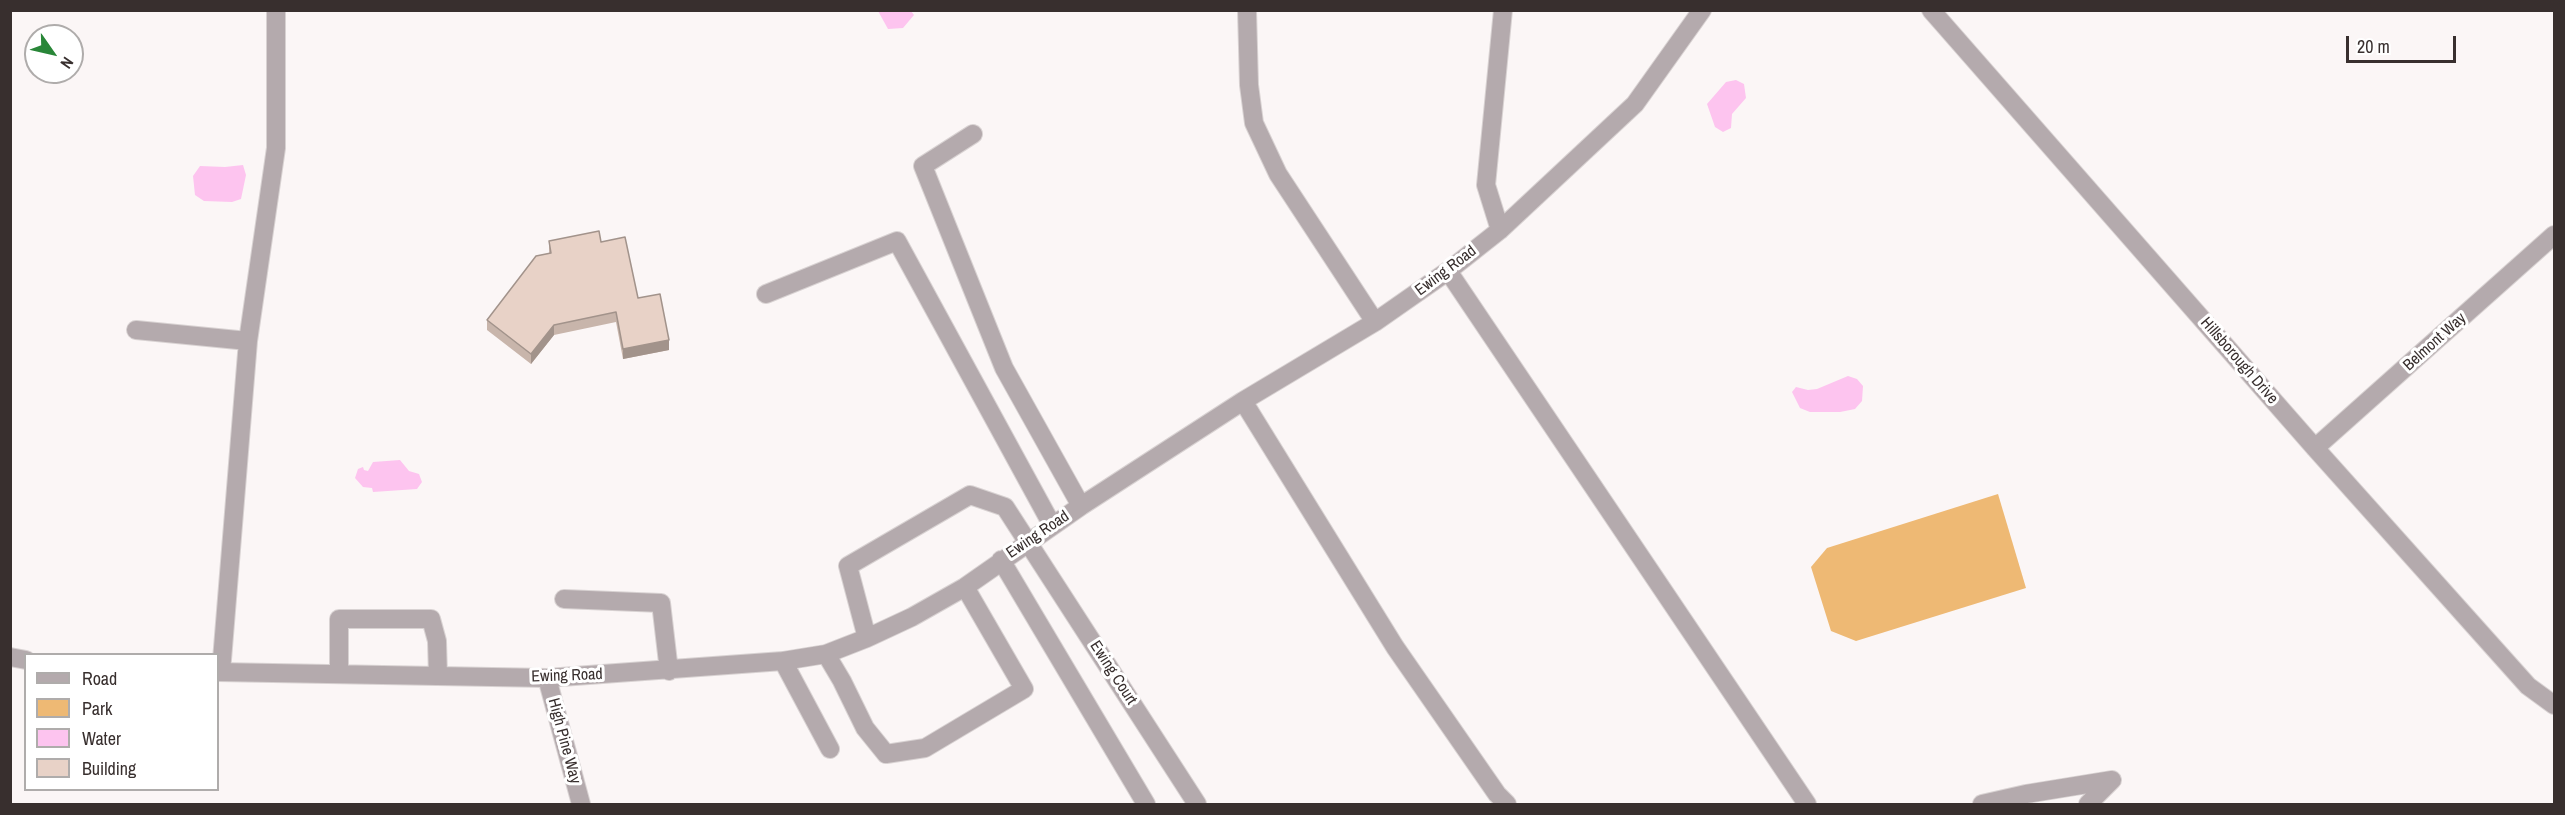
<!DOCTYPE html>
<style>
body{margin:0}
#map{position:relative;width:2565px;height:815px;overflow:hidden;background:#fbf6f6;font-family:"Archivo Narrow",sans-serif}
canvas{display:block}
.frame{position:absolute;inset:0;border:12px solid #382f2e;pointer-events:none}
.legend{position:absolute;left:24px;top:653px;width:195px;height:138px;box-sizing:border-box;background:#fff;border:2px solid #afacab;margin:0;padding:8px 10px;list-style:none;font-size:18px;color:#382f2e}
.legend li{display:flex;align-items:center;gap:12px;height:30px}
.legend b{width:30px;border:2px solid #afacab}
.north{position:absolute;left:24px;top:24px;width:60px;height:60px;box-sizing:border-box;background:#fff;border:2px solid #afacab;border-radius:50%;rotate:124deg;font-size:16px;font-weight:700;line-height:24px;text-align:center;color:#382f2e}
.north::after{content:'';display:block;margin:auto;width:21px;height:27px;background:#298638;clip-path:polygon(50% 0,100% 100%,50% 72%,0 100%)}
.scale{position:absolute;left:2346px;top:36px;width:110px;height:27px;box-sizing:border-box;border:3px solid #382f2e;border-top:0;padding-left:8px;font-size:18px;line-height:21px;white-space:nowrap;color:#382f2e;-webkit-text-stroke:4px #fff;paint-order:stroke}
</style>
<div id="map">
<canvas width="2565" height="815"></canvas>
<div class="frame"></div>
<ul class="legend">
<li><b style="height:8px;background:#b4aaad"></b>Road</li>
<li><b style="height:16px;background:#eeb974"></b>Park</li>
<li><b style="height:16px;background:#fdc4ef"></b>Water</li>
<li><b style="height:16px;background:#e8d2c7"></b>Building</li>
</ul>
<div class="north">N</div>
<div class="scale">20 m</div>
</div>
<script>
const context = document.querySelector('canvas').getContext('2d');
context.lineJoin = 'round';
function fill(path, color) { context.fillStyle = color; context.fill(path, 'evenodd'); }
const toPath = rows => new Path2D(rows.map(r => 'M' + r).join(''));
function stroke(path, color, width, dash) { context.strokeStyle = color; context.lineWidth = width; context.lineCap = dash ? 'butt' : 'round'; context.setLineDash(dash || []); context.stroke(path); }
function drawText(font, color, halo, rows, align = 'center') {
  context.font = font + ' "Archivo Narrow",sans-serif'; context.lineWidth = 6; context.setLineDash([]); context.textBaseline = 'middle'; context.strokeStyle = halo; context.fillStyle = color; for (const [text, x, y, turn = 0] of rows) {
    context.save(); context.translate(x, y); context.rotate((+turn || 0) * Math.PI / 180); context.textAlign = isNaN(turn) ? turn : align; if (halo) context.strokeText(text, 0, 0); context.fillText(text, 0, 0); context.restore();
  }
}
fill(toPath([
 [1998,494,2026,588,1856,641,1831,631,1811,567,1827,548]
]), '#eeb974');
fill(toPath([
 [878,11,911,11,914,15,903,28,888,29],
 [1736,80,1744,84,1746,98,1732,114,1731,128,1723,132,1715,127,1707,104,1726,82],
 [243,165,246,175,241,199,232,202,204,201,195,195,193,176,200,166,225,167],
 [1848,376,1857,379,1863,386,1862,401,1855,409,1840,412,1810,412,1800,408,1792,392,1796,387,1808,390,1817,389],
 [400,460,409,471,419,474,422,482,417,489,373,492,372,488,363,487,355,478,358,469,363,467,364,470,368,471,373,462]
]), '#fdc4ef');
const minor = toPath([
 [1247,10,1249,85,1254,123,1278,174,1375,322],
 [1931,10,2315,448,2528,686,2554,705],
 [973,134,923,166,1004,368,1081,506],
 [1500,230,1486,185,1503,10],
 [1448,271,1807,804],
 [766,294,897,241,1052,525],
 [136,330,248,341],
 [1243,401,1395,647,1497,794,1507,804],
 [2315,448,2554,235],
 [1001,560,1146,804],
 [564,599,661,603,669,671],
 [867,638,848,566,970,495,1005,507,1197,804],
 [826,654,842,681,865,728,886,754,925,748,1024,689,965,587],
 [10,657,26,660],
 [783,661,830,749],
 [218,672,547,678,783,661,826,654,867,638,912,617,965,587,1081,506,1243,401,1375,322,1448,271,1500,230,1635,104,1702,10],
 [221,672,248,341,276,148,276,10],
 [339,674,339,619,431,619,437,641,438,676],
 [547,678,581,804],
 [1982,804,2026,794,2112,780,2088,804]
]);
stroke(minor, '#d8d2d2', 20);
stroke(minor, '#b4aaad', 18);
fill(toPath([
 [549,241,601,242,638,298,669,350,623,359,616,322,554,335,531,364,487,330,487,320,549,253]
]), '#c8b5ab');
fill(toPath([
 [554,325,554,335,531,364,531,354],
 [669,340,669,350,623,359,623,349]
]), '#a2938b');
const building = toPath([
 [599,231,601,242,625,237,638,298,660,294,669,340,623,349,616,312,554,325,531,354,487,320,536,256,551,253,549,241,599,231]
]);
fill(building, '#e8d2c7');
stroke(building, '#a2938b', 1.5);
drawText('16px', '#382f2e', '#fff', [
 ["Ewing Road",1446,271,-37],
 ["Belmont Way",2435,342,-42],
 ["Hillsborough Drive",2239,361,49],
 ["Ewing Road",1038,535,-34],
 ["Ewing Court",1113,673,57],
 ["Ewing Road",567,676,-2],
 ["High Pine Way",564,741,75]
]);
</script>
